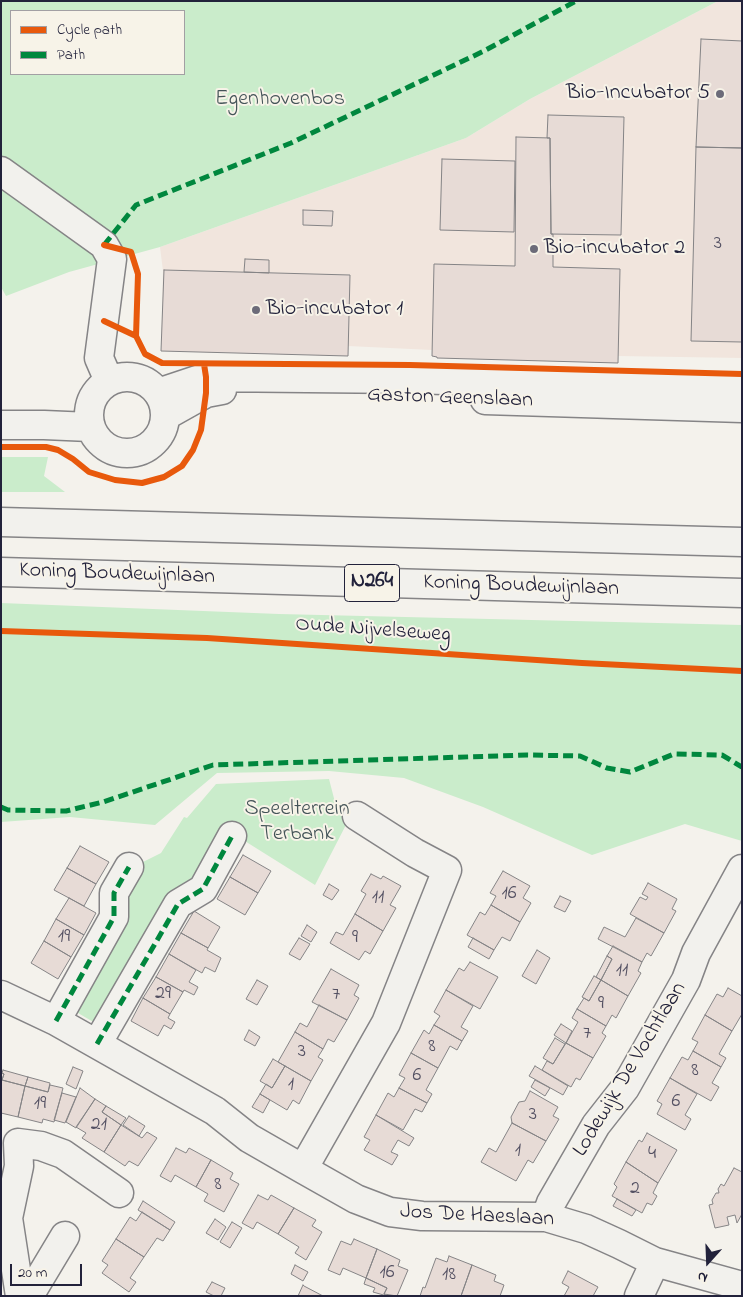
<!DOCTYPE html>
<style>
body{margin:0}
#map{position:relative;width:743px;height:1297px;overflow:hidden;background:#f4f2ec;font-family:"Indie Flower",sans-serif}
canvas{display:block}
.frame{position:absolute;inset:0;border:2px solid #22223b;pointer-events:none}
.legend{position:absolute;left:10px;top:10px;width:175px;height:65px;box-sizing:border-box;background:#f7f3e8;border:1px solid #a29fa3;margin:0;padding:6px 9px;list-style:none;font-size:15px;color:#22223b}
.legend li{display:flex;align-items:center;gap:10px;height:25px}
.legend b{width:25px;border:1px solid #a29fa3}
.north{position:absolute;left:683px;top:1237px;width:50px;height:50px;-webkit-text-stroke:4px #f7f3e8;paint-order:stroke;rotate:200deg;font-size:14px;font-weight:700;line-height:20px;text-align:center;color:#22223b}
.north::after{content:'';display:block;margin:auto;width:18px;height:22px;background:#22223b;clip-path:polygon(50% 0,100% 100%,50% 72%,0 100%)}
.scale{position:absolute;left:10px;top:1264px;width:72px;height:22px;box-sizing:border-box;border:2px solid #22223b;border-top:0;padding-left:6px;font-size:15px;line-height:18px;white-space:nowrap;color:#22223b;-webkit-text-stroke:4px #f7f3e8;paint-order:stroke}
</style>
<div id="map">
<canvas width="743" height="1297"></canvas>
<div class="frame"></div>
<ul class="legend">
<li><b style="height:6px;background:#e8590c"></b>Cycle path</li>
<li><b style="height:6px;background:#00873e"></b>Path</li>
</ul>
<div class="north">N</div>
<div class="scale">20 m</div>
</div>
<script>
const context = document.querySelector('canvas').getContext('2d');
context.lineJoin = 'round';
function fill(path, color) { context.fillStyle = color; context.fill(path, 'evenodd'); }
const toPath = rows => new Path2D(rows.map(r => 'M' + r).join(''));
function stroke(path, color, width, dash) { context.strokeStyle = color; context.lineWidth = width; context.lineCap = dash ? 'butt' : 'round'; context.setLineDash(dash || []); context.stroke(path); }
function drawText(font, color, halo, rows, align = 'center') {
  context.font = font + ' "Indie Flower",sans-serif'; context.lineWidth = 4; context.setLineDash([]); context.textBaseline = 'middle'; context.strokeStyle = halo; context.fillStyle = color; for (const [text, x, y, turn = 0] of rows) {
    context.save(); context.translate(x, y); context.rotate((+turn || 0) * Math.PI / 180); context.textAlign = isNaN(turn) ? turn : align; if (halo) context.strokeText(text, 0, 0); context.fillText(text, 0, 0); context.restore();
  }
}
fill(toPath([
 [718,1,742,1,742,358,618,356,618,363,437,358,437,357,432,356,432,350,348,346,348,356,161,351,163,271,160,247,466,138,530,99]
]), '#f1e5dd');
fill(toPath([
 [1,1,718,1,530,99,466,138,160,247,69,272,6,296,1,287],
 [11,11,184,11,184,74,11,74],
 [1,457,48,457,44,476,65,492,1,492],
 [1,603,279,614,742,625,742,841,685,824,592,855,483,807,404,778,329,771,217,773,155,825,70,817,1,822],
 [329,779,337,810,349,819,315,885,232,833,102,1027,66,1006,131,868,161,853,184,817,187,818,216,784]
]), '#caeccb');
const building = toPath([
 [701,39,742,41,742,148,696,147,701,39],
 [548,115,624,117,621,235,551,234,550,138,547,138,548,115],
 [516,137,550,138,551,234,553,234,553,267,620,269,618,363,437,358,437,357,432,356,434,264,515,266,516,137],
 [696,147,742,148,742,342,691,341,696,147],
 [442,159,515,161,514,232,440,230,442,159],
 [303,210,333,211,332,226,303,225,303,210],
 [245,259,269,260,269,273,244,272,245,259],
 [164,270,350,275,348,356,161,351,164,270],
 [80,846,109,862,96,884,67,868,80,846],
 [243,855,271,871,258,893,230,877,243,855],
 [67,868,96,884,84,906,54,890,67,868],
 [503,871,530,886,523,898,531,903,520,922,491,905,496,896,490,893,503,871],
 [371,874,381,879,383,876,401,886,390,905,396,908,383,931,355,914,366,894,361,891,371,874],
 [230,877,258,893,245,915,217,899,230,877],
 [648,883,677,899,672,909,676,911,664,933,630,914,640,897,646,900,648,897,642,894,648,883],
 [329,884,339,890,332,900,323,895,329,884],
 [560,896,571,901,565,912,554,907,560,896],
 [69,898,96,913,84,935,56,919,69,898],
 [491,905,520,922,510,941,502,937,494,950,467,935,480,912,485,915,491,905],
 [194,911,220,927,208,948,181,933,194,911],
 [355,914,383,931,370,954,365,951,359,960,330,943,336,932,343,935,355,914],
 [636,918,664,933,651,956,647,953,642,962,598,939,604,927,625,937,636,918],
 [56,919,84,935,71,957,44,941,56,919],
 [307,925,317,932,311,942,301,936,307,925],
 [181,933,208,948,207,950,221,958,215,972,205,967,202,973,169,954,181,933],
 [299,938,310,944,300,960,289,954,299,938],
 [473,938,494,950,489,959,468,947,473,938],
 [44,941,71,957,58,979,31,963,44,941],
 [613,946,642,962,638,971,641,973,628,996,601,980,612,959,607,956,613,946],
 [537,950,550,958,536,984,522,976,537,950],
 [169,954,196,970,189,982,198,987,194,995,184,990,183,992,156,977,169,954],
 [607,956,612,959,601,980,596,977,607,956],
 [470,962,498,977,480,1009,446,990,459,968,464,971,470,962],
 [331,969,359,985,354,995,359,998,347,1020,312,1002,331,969],
 [594,976,601,980,589,1001,582,997,594,976],
 [156,977,183,992,170,1014,143,998,156,977],
 [257,980,268,986,257,1005,246,999,257,980],
 [601,980,628,996,616,1018,612,1015,606,1026,577,1009,584,998,589,1001,601,980],
 [728,988,742,996,742,1014,732,1031,705,1015,717,994,723,997,728,988],
 [446,990,473,1006,461,1027,468,1031,462,1041,434,1025,440,1016,434,1012,446,990],
 [143,998,170,1014,168,1018,175,1022,171,1029,164,1025,158,1036,131,1021,143,998],
 [319,1005,347,1020,334,1042,328,1039,323,1049,295,1032,300,1023,307,1027,319,1005],
 [577,1009,606,1026,602,1033,606,1036,593,1058,566,1043,578,1022,572,1018,577,1009],
 [705,1015,732,1031,719,1054,726,1058,721,1067,693,1051,698,1042,692,1039,705,1015],
 [561,1024,572,1031,566,1043,554,1035,561,1024],
 [434,1025,462,1041,457,1050,450,1046,438,1068,411,1053,424,1030,429,1034,434,1025],
 [249,1030,260,1037,255,1046,244,1040,249,1030],
 [295,1032,323,1049,318,1057,323,1060,311,1081,278,1062,295,1032],
 [555,1038,565,1044,553,1064,543,1058,555,1038],
 [566,1043,593,1058,580,1080,576,1078,571,1087,542,1070,547,1061,553,1064,566,1043],
 [693,1051,721,1067,712,1083,719,1087,711,1101,670,1078,682,1057,688,1060,693,1051],
 [411,1053,438,1068,426,1090,432,1094,427,1103,399,1088,405,1078,399,1075,411,1053],
 [273,1059,285,1066,272,1088,260,1081,273,1059],
 [285,1066,311,1081,299,1104,293,1100,287,1110,260,1094,266,1084,272,1088,285,1066],
 [535,1066,568,1086,563,1095,529,1076,535,1066],
 [73,1067,83,1071,76,1089,66,1084,73,1067],
 [3,1070,28,1077,25,1086,2,1080,4,1074,2,1073,3,1070],
 [1,1073,4,1074,2,1080,25,1086,18,1117,1,1113,1,1073],
 [28,1077,50,1083,48,1092,25,1086,28,1077],
 [670,1078,697,1094,685,1115,691,1119,685,1130,657,1114,662,1104,657,1101,670,1078],
 [535,1080,550,1088,545,1096,531,1087,535,1080],
 [50,1085,63,1088,54,1122,43,1119,42,1123,18,1117,25,1086,48,1092,50,1085],
 [80,1088,95,1099,76,1128,66,1122,80,1088],
 [399,1088,427,1103,422,1112,415,1109,403,1130,376,1115,388,1093,394,1097,399,1088],
 [530,1091,558,1107,553,1116,559,1119,546,1141,512,1123,511,1117,519,1102,525,1101,530,1091],
 [62,1093,76,1097,65,1123,54,1120,62,1093],
 [260,1094,270,1100,263,1113,252,1107,260,1094],
 [95,1099,106,1106,102,1112,121,1125,104,1152,82,1138,86,1133,76,1127,95,1099],
 [106,1106,126,1118,121,1125,102,1112,106,1106],
 [376,1115,414,1138,409,1146,398,1140,391,1152,398,1155,392,1165,364,1150,370,1140,364,1137,376,1115],
 [129,1116,145,1126,139,1136,123,1125,129,1116],
 [512,1123,546,1141,533,1163,528,1160,516,1181,481,1162,489,1148,496,1152,512,1123],
 [121,1125,142,1138,147,1132,157,1138,138,1166,129,1161,125,1166,104,1152,121,1125],
 [647,1133,677,1150,658,1183,626,1162,639,1140,642,1142,647,1133],
 [176,1148,186,1153,189,1148,211,1160,196,1187,175,1175,171,1182,160,1176,176,1148],
 [211,1160,233,1173,230,1179,239,1184,224,1212,204,1201,208,1194,196,1187,211,1160],
 [626,1162,658,1183,653,1193,657,1196,652,1205,647,1203,642,1213,612,1196,617,1187,614,1184,626,1162],
 [734,1168,742,1172,742,1214,737,1223,735,1215,727,1217,729,1225,715,1228,709,1205,713,1204,712,1200,716,1193,719,1193,718,1189,721,1184,724,1186,734,1168],
 [258,1195,268,1200,271,1195,294,1208,278,1234,257,1222,253,1229,242,1223,258,1195],
 [617,1199,636,1210,632,1216,613,1206,617,1199],
 [143,1201,175,1222,170,1230,138,1210,143,1201],
 [294,1208,316,1220,312,1226,322,1232,306,1260,295,1253,299,1247,278,1234,294,1208],
 [142,1212,170,1230,163,1241,157,1238,144,1257,116,1239,130,1217,136,1221,142,1212],
 [215,1219,226,1227,218,1240,206,1233,215,1219],
 [232,1222,242,1228,230,1248,220,1242,232,1222],
 [116,1239,144,1257,130,1278,136,1282,129,1292,102,1273,108,1265,102,1261,116,1239],
 [354,1239,377,1249,366,1278,343,1268,340,1275,328,1270,341,1241,351,1245,354,1239],
 [377,1249,400,1260,398,1266,408,1270,397,1296,384,1294,387,1288,366,1278,377,1249],
 [449,1256,472,1265,461,1296,420,1296,423,1287,425,1288,436,1258,447,1262,449,1256],
 [295,1265,308,1272,303,1281,291,1274,295,1265],
 [472,1265,496,1275,494,1281,504,1285,500,1296,461,1296,472,1265],
 [568,1271,598,1287,593,1296,564,1296,569,1287,562,1283,568,1271],
 [366,1278,387,1288,384,1294,387,1296,373,1292,375,1288,364,1284,366,1278],
 [212,1282,225,1288,221,1296,214,1296,206,1292,212,1282],
 [303,1285,304,1286,323,1296,298,1296,303,1285]
]);
fill(building, '#e7dbd6');
stroke(building, '#858486', 1);
const street = toPath([
 [1,171,104,245,112,259,99,358,109,381],
 '89 415a38 38 0 1 1 76 0a38 38 0 1 1-76 0Z',
 [158,393,206,377,408,379,742,388],
 [485,400,742,408],
 [165,416,206,393,222,390],
 [1,425,44,425,90,427],
 [1,995,56,1021,215,1111,249,1138,303,1169,356,1199,390,1212,422,1216,546,1217,586,1229,619,1244,655,1262,742,1286],
 [56,1021,114,917,114,893,129,867],
 [97,1044,178,904,203,889,232,836],
 [303,1169,386,1023,447,870,415,853,357,816],
 [546,1217,551,1203,596,1125,625,1088,686,980,696,953,742,869],
 [20,1296,8,1218,19,1166,18,1143,41,1146,63,1154,119,1193],
 [29,1296,65,1236],
 [639,1296,655,1262]
]);
const highway = toPath([
 [1,522,742,542],
 [1,572,742,593]
]);
stroke(street, '#858486', 31);
stroke(highway, '#858486', 31);
stroke(street, '#f2f1ed', 28);
stroke(highway, '#f2f1ed', 28);
stroke(toPath([
 [104,245,136,205,291,143,484,51,576,1],
 [1,807,8,810,66,811,103,802,213,765,527,755,580,756,607,768,630,772,674,754,722,755,742,767],
 [56,1021,114,917,114,893,129,867],
 [97,1044,178,904,203,889,232,836]
]), '#00873e', 5, [10, 5]);
stroke(toPath([
 [104,245,131,252,138,274,136,336],
 [104,321,136,336,145,354,162,363,410,365,742,374],
 [1,447,46,447,58,450,73,459,89,472,115,480,142,483,164,477,182,466,193,450,201,430,206,393,206,377,204,364],
 [1,631,207,638,582,663,742,671]
]), '#e8590c', 6);
for (const [x, y, r, color] of [
 [720,94,5,"#6c6b79"],
 [534,249,5,"#6c6b79"],
 [256,310,5,"#6c6b79"]
]) { const dot = new Path2D(); dot.arc(x, y, r, 0, 2 * Math.PI); context.fillStyle = color; context.fill(dot); stroke(dot, '#f7f3e8', 2); }
drawText('20px', '#535062', null, [
 ["3",718,245],
 ["16",509,895],
 ["11",378,899],
 ["19",64,938],
 ["9",355,939],
 ["11",622,972],
 ["29",163,995],
 ["7",336,996],
 ["9",601,1005],
 ["7",587,1035],
 ["8",432,1048],
 ["3",302,1053],
 ["8",695,1072],
 ["6",417,1077],
 ["1",291,1086],
 ["6",676,1103],
 ["19",40,1105],
 ["3",533,1116],
 ["21",99,1126],
 ["1",518,1152],
 ["4",652,1155],
 ["8",218,1186],
 ["2",635,1190],
 ["16",387,1274],
 ["18",449,1276]
]);
for (const [x, y, w] of [
 [372,583,55]
]) { const box = new Path2D(); box.roundRect(x - w / 2, y - 18.5, w, 37, 4); context.fillStyle = '#f7f3e8'; context.fill(box); stroke(box, '#22223b', 1); }
drawText('bold 21px', '#22223b', null, [
 ["N264",372,583]
]);
drawText('22px', '#22223b', '#f7f3e8', [
 ["Bio-Incubator 5",710,94,"right"],
 ["Bio-incubator 2",544,249],
 ["Bio-incubator 1",266,310]
], 'left');
drawText('22px', '#445458', '#f7f3e8', [
 ["Egenhovenbos",280,100],
 ["Speelterrein",297,810],
 ["Terbank",297,835]
]);
drawText('22px', '#22223b', '#f7f3e8', [
 ["Gaston Geenslaan",450,399,2],
 ["Koning Boudewijnlaan",117,575,2],
 ["Koning Boudewijnlaan",521,587,2],
 ["Oude Nijvelseweg",373,631,4],
 ["Lodewijk De Vochtlaan",631,1070,-59],
 ["Jos De Haeslaan",477,1217,3]
]);
</script>
